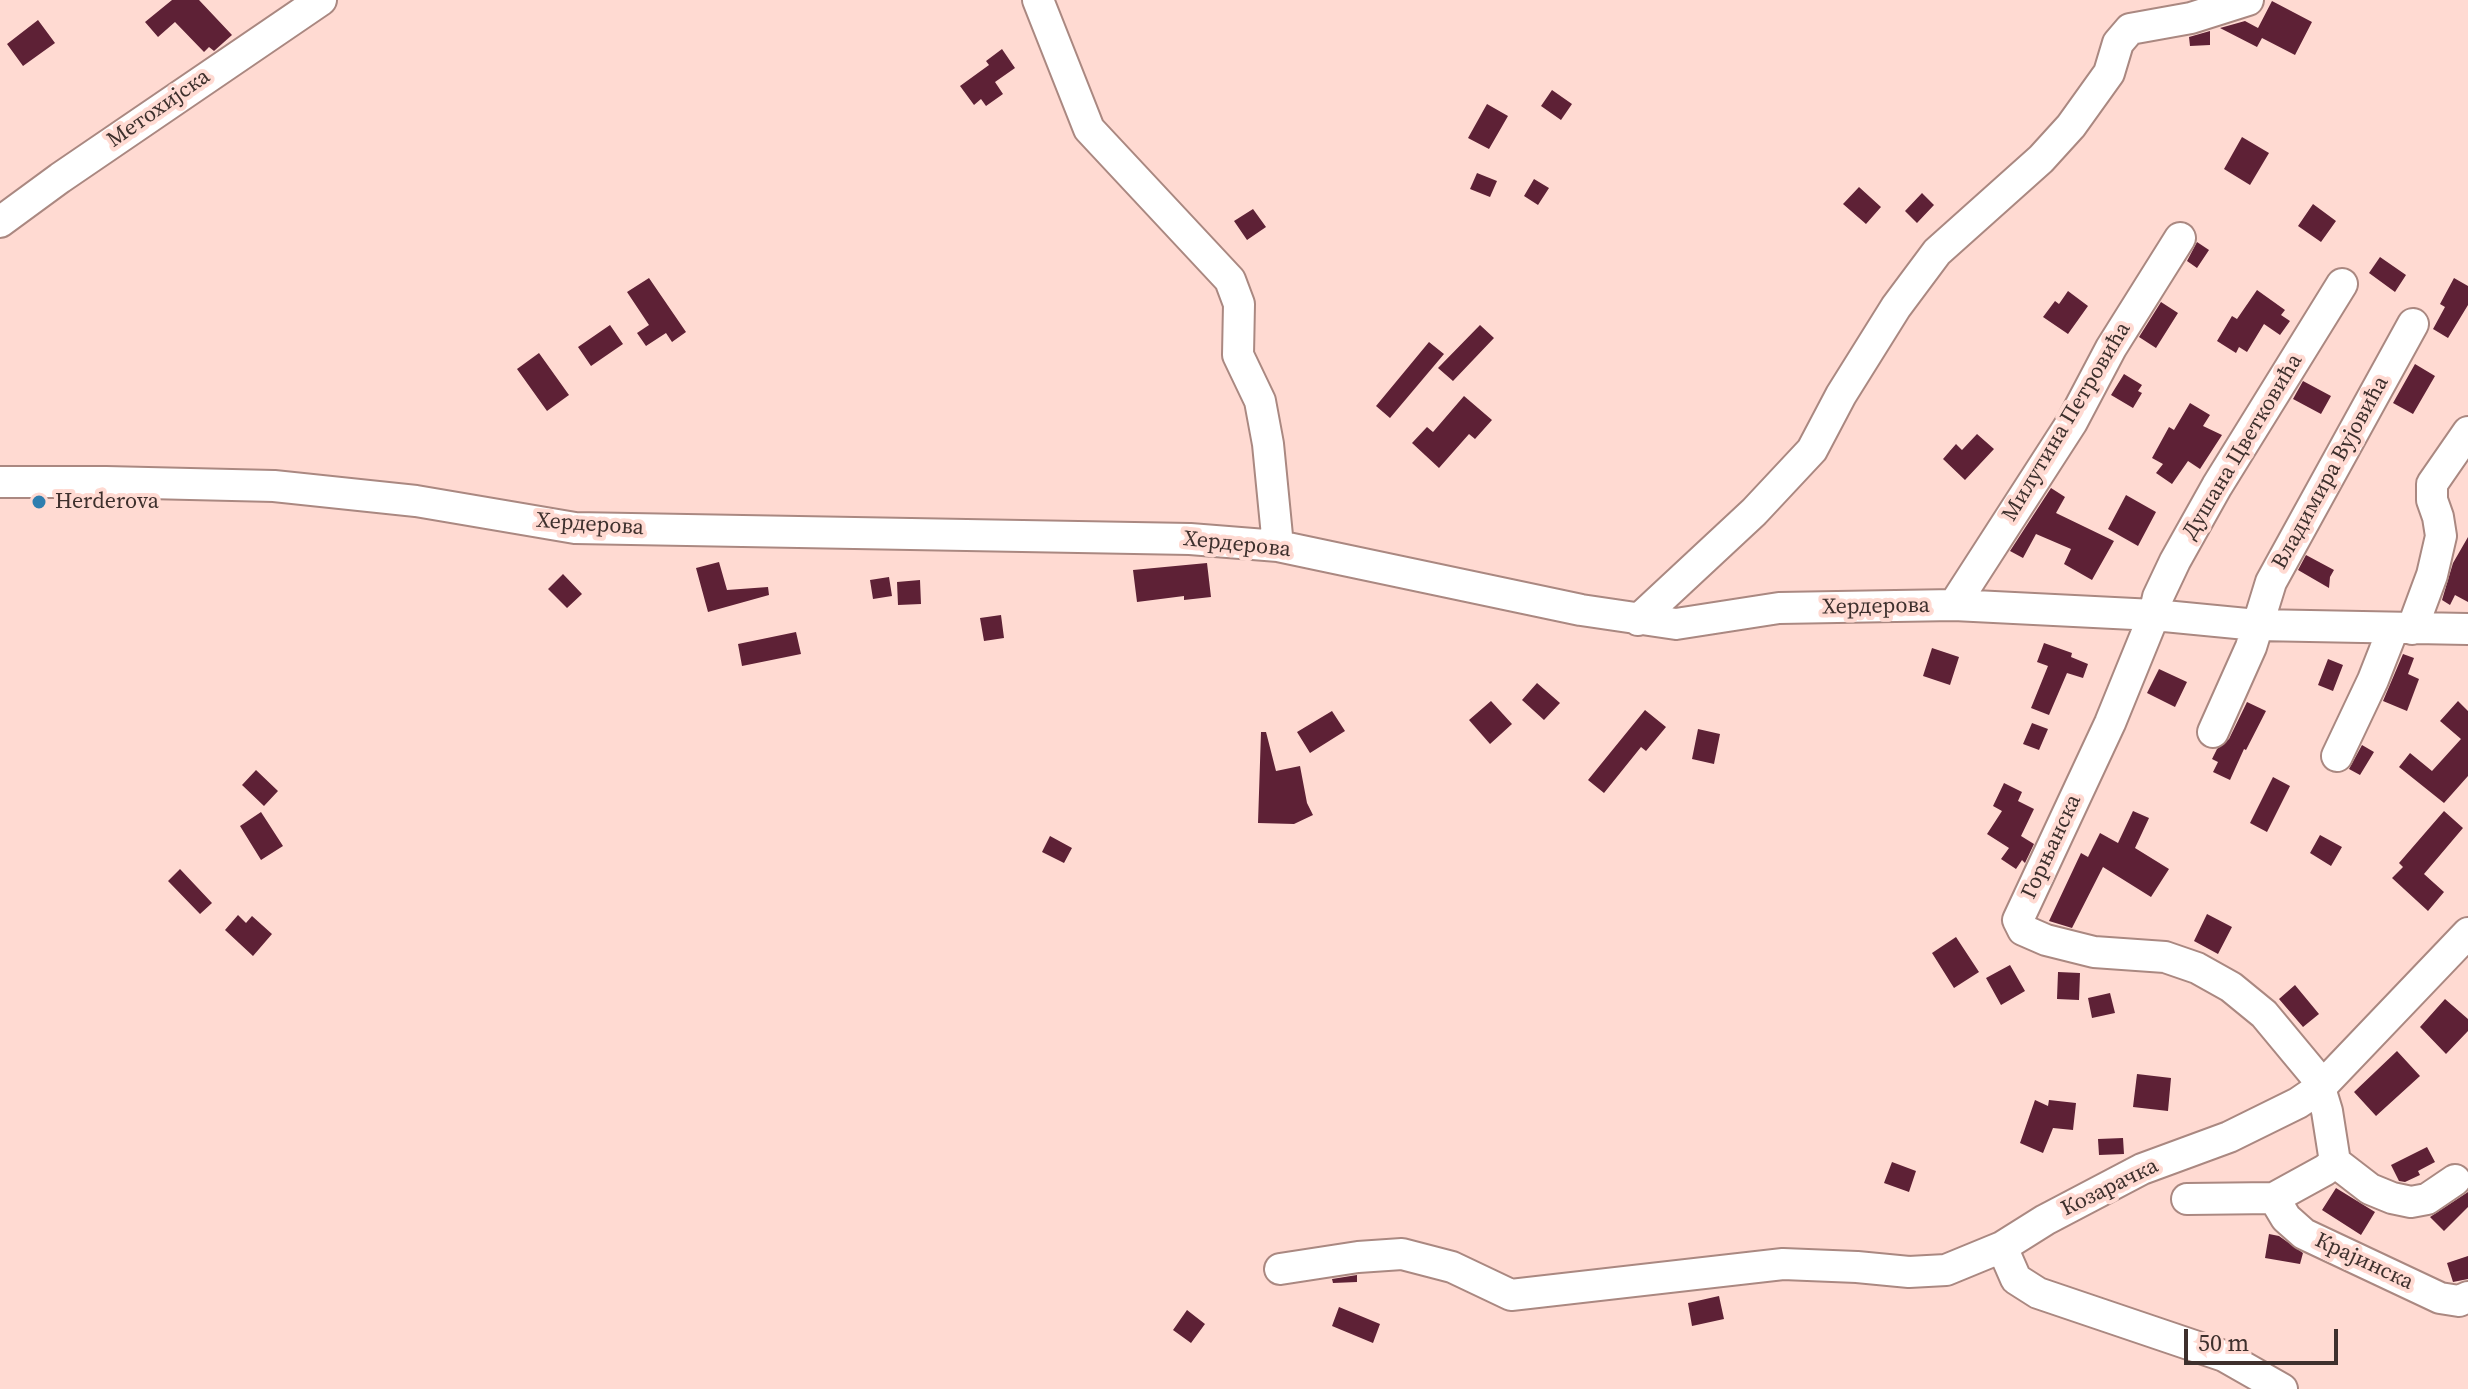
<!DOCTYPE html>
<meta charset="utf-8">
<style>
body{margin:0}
#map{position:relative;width:2468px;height:1389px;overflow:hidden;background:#ffdad2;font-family:"Source Serif 4",serif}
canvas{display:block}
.scale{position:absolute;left:2184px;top:1329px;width:154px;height:36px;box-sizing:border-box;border:4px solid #3e302d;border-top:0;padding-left:10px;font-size:24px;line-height:28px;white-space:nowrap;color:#3e302d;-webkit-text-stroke:6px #ffdad2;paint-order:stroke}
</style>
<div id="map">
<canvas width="2468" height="1389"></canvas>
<div class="scale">50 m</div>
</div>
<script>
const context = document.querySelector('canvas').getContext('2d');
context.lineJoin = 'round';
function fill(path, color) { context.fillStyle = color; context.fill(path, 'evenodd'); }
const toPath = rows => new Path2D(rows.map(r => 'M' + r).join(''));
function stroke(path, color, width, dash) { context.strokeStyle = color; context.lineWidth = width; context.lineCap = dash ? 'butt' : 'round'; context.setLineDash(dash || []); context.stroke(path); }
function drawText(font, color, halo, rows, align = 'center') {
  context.font = font + ' "Source Serif 4",serif'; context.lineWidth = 8; context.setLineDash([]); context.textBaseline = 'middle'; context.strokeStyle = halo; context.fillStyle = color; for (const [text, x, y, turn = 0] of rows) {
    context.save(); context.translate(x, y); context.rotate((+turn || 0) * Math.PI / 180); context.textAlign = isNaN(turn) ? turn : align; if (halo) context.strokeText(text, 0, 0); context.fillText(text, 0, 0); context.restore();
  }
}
fill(toPath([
 [172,0,199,0,232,35,214,51,209,47,204,52,175,22,158,37,145,22],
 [2272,1,2312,22,2295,55,2262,38,2257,47,2220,28,2245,21,2258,28],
 [38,20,55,43,23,66,7,44],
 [2210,31,2210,45,2190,46,2189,37],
 [1002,49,1015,68,995,82,1003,94,986,106,981,99,974,105,960,86,989,65,986,61],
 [1552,90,1572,104,1561,120,1541,106],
 [1487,104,1508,116,1489,149,1468,138],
 [2242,137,2269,153,2250,185,2224,169],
 [1477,173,1497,181,1490,197,1470,189],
 [1534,179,1549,188,1538,205,1524,196],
 [1859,187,1881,207,1866,224,1843,204],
 [1922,193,1934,205,1917,223,1905,211],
 [2313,204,2336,221,2321,242,2298,226],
 [1253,209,1266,227,1247,240,1234,221],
 [2197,242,2209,250,2197,268,2187,261],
 [2380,257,2406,275,2395,292,2369,273],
 [649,278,686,332,672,342,666,333,646,346,637,333,649,325,627,292],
 [2454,278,2468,286,2468,305,2448,338,2433,329,2445,307,2440,304],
 [2257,290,2285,310,2281,315,2290,321,2280,335,2264,324,2247,352,2239,347,2236,353,2217,341,2232,316,2237,319],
 [2068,291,2088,306,2068,334,2043,317,2055,301,2059,304],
 [2161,302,2178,313,2156,348,2139,337],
 [610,325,623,344,591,366,578,347],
 [1480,325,1494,338,1453,381,1438,368],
 [1429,342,1444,354,1390,418,1376,406],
 [539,353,569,395,547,411,517,369],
 [2415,364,2435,376,2413,414,2393,403],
 [2124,374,2142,385,2138,391,2142,393,2133,408,2111,395],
 [2303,381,2331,396,2321,414,2293,399],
 [1464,396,1492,420,1475,439,1469,434,1439,468,1412,443,1427,427,1433,432],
 [2190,403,2210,415,2203,426,2222,435,2200,469,2188,461,2172,484,2156,473,2163,464,2152,458,2169,427,2174,430],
 [1977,434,1994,449,1965,480,1943,459,1956,444,1962,450],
 [2051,488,2065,497,2056,513,2114,541,2092,580,2064,564,2071,549,2036,534,2023,558,2010,551],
 [2126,495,2156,512,2138,546,2108,529],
 [2468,537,2468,602,2455,595,2450,605,2442,600,2453,563],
 [2306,555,2334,570,2330,577,2329,588,2298,570],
 [719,562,727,590,768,587,769,595,708,612,696,568],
 [1207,563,1211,597,1184,600,1184,596,1137,602,1133,570],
 [563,574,582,594,567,608,548,589],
 [889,577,892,596,873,599,870,580],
 [920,580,921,604,898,605,897,582],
 [1001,615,1004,638,984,641,980,618],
 [796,632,801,654,742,666,738,644],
 [2044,643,2072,653,2071,657,2088,664,2083,678,2067,673,2049,715,2031,708,2048,666,2037,662],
 [1932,648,1959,657,1950,685,1923,676],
 [2403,654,2414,658,2408,674,2419,679,2407,711,2383,701],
 [2328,659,2343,665,2333,691,2318,685],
 [2159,669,2187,682,2175,707,2147,693],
 [1537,683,1560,703,1544,720,1522,700],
 [1491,701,1512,724,1490,744,1469,720],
 [2458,701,2468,711,2468,776,2444,803,2399,767,2410,753,2432,771,2461,739,2440,721],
 [2247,702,2266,711,2246,750,2244,749,2230,780,2213,772,2218,762,2212,759,2217,749,2229,739],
 [1645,710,1666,727,1646,751,1641,747,1604,793,1588,780],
 [1332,711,1345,731,1310,753,1297,732],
 [2032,723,2048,729,2039,750,2023,744],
 [1698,729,1720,734,1714,764,1692,759],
 [1261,732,1266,732,1276,771,1300,766,1307,803,1313,815,1294,824,1258,823],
 [2362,745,2374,752,2360,775,2349,769],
 [256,770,278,791,264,806,242,785],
 [2273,777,2290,786,2267,832,2250,823],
 [2004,783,2022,792,2018,801,2034,809,2021,836,2034,844,2025,863,2022,860,2016,869,2001,859,2009,848,1987,834,2002,811,1993,806],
 [2133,811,2149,818,2135,848,2169,869,2151,897,2103,867,2072,928,2049,921,2081,853,2088,857,2100,833,2118,843],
 [2444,811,2463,828,2424,874,2444,892,2428,911,2392,878,2403,867,2399,863],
 [261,812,283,846,261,860,240,826],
 [2320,835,2342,847,2331,866,2310,853],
 [1050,836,1072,848,1064,863,1042,852],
 [180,869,212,903,200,914,168,881],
 [2207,914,2232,927,2218,954,2194,941],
 [238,915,246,923,252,916,272,934,253,956,225,930],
 [1956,937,1979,972,1954,988,1932,953],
 [2010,965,2025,991,2001,1005,1986,978],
 [2058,972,2080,973,2079,1000,2057,999],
 [2295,985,2319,1014,2303,1027,2279,999],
 [2110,993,2115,1013,2092,1018,2088,998],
 [2445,999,2468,1019,2468,1031,2446,1054,2420,1027],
 [2397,1051,2420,1076,2376,1116,2354,1092],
 [2137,1074,2171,1078,2168,1111,2133,1107],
 [2035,1100,2048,1106,2049,1100,2076,1103,2073,1130,2053,1128,2043,1153,2020,1143],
 [2123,1138,2124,1154,2099,1155,2098,1139],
 [2427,1147,2435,1162,2418,1171,2420,1175,2405,1182,2399,1181,2391,1165],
 [1892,1162,1916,1171,1909,1192,1884,1183],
 [2336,1188,2375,1212,2361,1235,2322,1210],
 [2468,1192,2468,1207,2444,1231,2430,1217],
 [2269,1234,2279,1236,2303,1253,2300,1264,2265,1258],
 [2468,1256,2468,1279,2453,1282,2447,1263],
 [1357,1275,1357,1282,1333,1283,1332,1279],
 [1719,1296,1724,1319,1692,1326,1688,1303],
 [1339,1307,1380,1324,1373,1343,1332,1326],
 [1187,1310,1205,1324,1191,1343,1173,1330]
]), '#5e2136');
const minor = toPath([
 [1038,0,1089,129,1230,280,1239,304,1238,355,1260,401,1268,444,1278,546],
 [0,222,60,178,321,0],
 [0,482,106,482,274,486,416,501,575,528,1190,539,1278,546,1581,610,1676,624,1779,608,1954,605,2154,615,2257,625,2468,629],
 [1954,605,2072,422,2111,348,2180,238],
 [1638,620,1754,512,1812,450,1841,395,1896,307,1937,252,2041,159,2071,126,2109,73,2118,43,2130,29,2191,18,2248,0],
 [2412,629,2432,575,2441,536,2438,517,2432,500,2432,484,2468,432],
 [2213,732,2251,647,2271,582,2413,324],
 [2337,756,2373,680,2393,629],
 [2323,1085,2264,1014,2231,987,2197,968,2165,957,2094,952,2046,940,2023,930,2018,920,2110,723,2154,615,2158,597,2175,561,2217,486,2342,284],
 [2335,1162,2370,1189,2392,1198,2411,1202,2427,1199,2455,1180],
 [2274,1198,2286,1218,2304,1234,2440,1298,2459,1301,2468,1297],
 [2187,1199,2274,1198,2325,1170,2335,1162,2327,1111,2320,1088],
 [1280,1269,1358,1257,1402,1254,1452,1267,1511,1295,1783,1264,1857,1267,1909,1272,1946,1270,2002,1247],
 [2282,1389,2224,1356,2038,1293,2016,1279,2002,1247,2045,1220,2142,1169,2229,1137,2298,1103,2320,1088,2468,933]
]);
stroke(minor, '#aa8881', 34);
stroke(minor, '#fff', 30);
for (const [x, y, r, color] of [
 [39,502,8,"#2e7eaf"]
]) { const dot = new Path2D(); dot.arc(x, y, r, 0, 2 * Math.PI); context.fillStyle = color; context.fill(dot); stroke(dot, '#ffdad2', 3); }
drawText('22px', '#3e302d', '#ffdad2', [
 ["Метохијска",159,109,-35],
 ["Милутина Петровића",2067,422,-59],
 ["Душана Цветковића",2243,447,-59],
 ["Владимира Вујовића",2331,473,-61],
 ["Хердерова",590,525,4],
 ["Хердерова",1237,545,6],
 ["Хердерова",1876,607,-1],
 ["Горњанска",2052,847,-65],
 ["Козарачка",2110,1188,-26],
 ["Крајинска",2364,1262,25]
]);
drawText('22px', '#3e302d', '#ffdad2', [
 ["Herderova",55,502]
], 'left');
</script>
